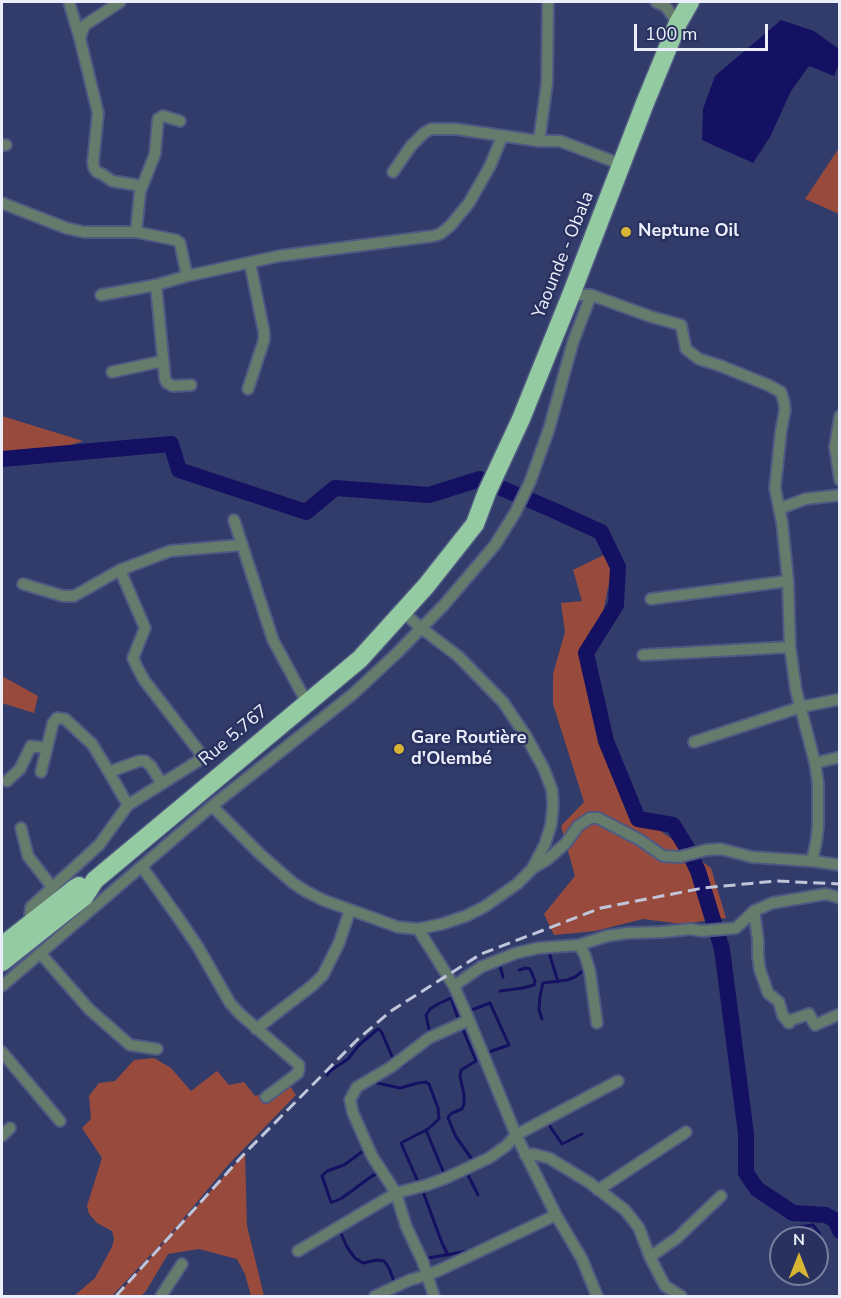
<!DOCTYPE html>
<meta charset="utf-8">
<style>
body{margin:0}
#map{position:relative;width:841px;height:1298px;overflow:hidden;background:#323c6b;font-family:"Nunito Sans",sans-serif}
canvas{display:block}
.frame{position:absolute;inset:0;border:3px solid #eceffb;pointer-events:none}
.north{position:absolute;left:769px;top:1226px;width:60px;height:60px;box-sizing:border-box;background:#29325f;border:2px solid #777e9d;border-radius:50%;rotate:0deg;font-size:16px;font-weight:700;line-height:24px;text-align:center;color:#eceffb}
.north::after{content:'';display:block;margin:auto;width:21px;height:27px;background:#d7b434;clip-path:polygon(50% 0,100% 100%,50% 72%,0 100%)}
.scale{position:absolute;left:634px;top:24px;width:134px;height:27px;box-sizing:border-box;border:3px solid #eceffb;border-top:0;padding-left:8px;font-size:18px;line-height:21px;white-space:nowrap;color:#eceffb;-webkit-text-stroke:4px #29325f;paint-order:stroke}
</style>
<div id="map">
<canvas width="841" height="1298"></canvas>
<div class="frame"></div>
<div class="north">N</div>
<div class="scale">100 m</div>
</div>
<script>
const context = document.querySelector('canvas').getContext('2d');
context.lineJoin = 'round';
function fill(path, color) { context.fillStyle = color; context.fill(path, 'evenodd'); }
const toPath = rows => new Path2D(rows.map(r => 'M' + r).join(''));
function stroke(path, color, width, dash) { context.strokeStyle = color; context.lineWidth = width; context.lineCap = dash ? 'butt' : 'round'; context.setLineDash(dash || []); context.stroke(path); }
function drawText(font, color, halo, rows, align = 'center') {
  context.font = font + ' "Nunito Sans",sans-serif'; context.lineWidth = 5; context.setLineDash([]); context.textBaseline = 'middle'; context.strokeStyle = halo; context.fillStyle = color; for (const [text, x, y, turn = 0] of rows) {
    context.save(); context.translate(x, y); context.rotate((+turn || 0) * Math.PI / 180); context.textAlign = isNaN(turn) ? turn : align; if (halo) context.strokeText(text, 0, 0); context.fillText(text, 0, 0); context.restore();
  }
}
fill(toPath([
 [839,148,839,214,805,199],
 [2,416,83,441,16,463,2,463],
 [616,549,589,681,643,818,711,868,726,918,682,924,643,919,595,931,554,935,544,914,575,876,561,826,584,802,553,704,553,674,565,632,561,603,582,601,573,570],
 [2,676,38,696,34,713,2,703],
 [154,1058,171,1068,191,1091,217,1071,229,1085,244,1082,255,1096,290,1086,296,1095,229,1164,171,1233,112,1296,74,1296,95,1278,112,1247,114,1239,112,1231,97,1223,89,1214,87,1206,102,1158,82,1128,91,1119,89,1096,99,1083,115,1081,134,1060],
 [245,1153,247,1226,264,1296,251,1296,245,1274,237,1259,199,1249,168,1254,146,1291,141,1296,116,1296]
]), '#984b3c');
fill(toPath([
 [781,20,814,31,839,49,839,64,834,76,809,66,791,91,770,137,753,163,702,140,703,109,715,76]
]), '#141162');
stroke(toPath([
 [548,949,558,982],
 [499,962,503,977],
 [500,991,523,988,534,985,535,981,530,969,526,968,519,970],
 [469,1011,490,1003,509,1045,486,1053],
 [542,1019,539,1010,540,996,543,983,567,980,575,977,585,969],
 [462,1027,476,1061,461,1070,460,1076,464,1095,464,1104,462,1109,452,1113,449,1116,448,1118,456,1137,474,1162],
 [430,1034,426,1015,430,1009,438,1004,451,998,459,1021],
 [399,1066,404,1065,412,1057],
 [327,1075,330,1071,348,1059,359,1045,378,1029,380,1030,382,1033,394,1061],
 [373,1082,400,1088,418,1083,426,1082,429,1084,438,1108,439,1119,428,1129,401,1143,419,1184],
 [547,1122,562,1144,582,1134],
 [426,1130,445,1176],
 [366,1149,344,1165,327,1171,322,1176,331,1202,333,1202,342,1198,372,1176,379,1173],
 [467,1173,478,1195],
 [422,1189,442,1243,448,1255],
 [339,1229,347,1247,355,1258,363,1263,377,1260,384,1261,389,1268,395,1284],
 [792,1238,792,1228,813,1225,819,1233,823,1246,817,1248],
 [423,1259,473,1250]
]), '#141162', 3);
stroke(toPath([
 [2,459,171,444,179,470,306,512,335,488,429,495,480,479,553,510,601,532,618,567,616,605,586,653,606,741,638,819,673,825,687,848,698,871,722,949,746,1134,746,1173,757,1189,793,1213,826,1215,836,1221,840,1231]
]), '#141162', 16);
const street = toPath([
 [69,2,80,39,98,113,93,163,94,168,97,172,102,174,112,181,142,186],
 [656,2,665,6,678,23],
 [80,39,82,31,85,25,120,2],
 [539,141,547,83,548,2],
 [2,145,6,145],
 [393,172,411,146,424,133,431,129,456,129,539,141,560,141,623,165],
 [2,203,66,228,84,232,136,232,176,240,180,243,187,276],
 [136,232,140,192,155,154,158,119,163,116,180,121],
 [156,285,165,379,167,383,173,386,191,385],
 [101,295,156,285,187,276,279,256,433,236,440,234,450,226,469,203,490,166,502,137],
 [571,295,591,295,652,317,681,325,686,349,699,359,721,366,768,385,781,392,784,402,785,410,781,431,775,488,782,522,788,581,790,647,796,690,815,763,818,783,818,827,816,843,812,861],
 [112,372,163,361],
 [248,389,264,340,264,332,250,263],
 [840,416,835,447,840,480],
 [779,509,805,499,840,495],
 [234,520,273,640,307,703],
 [23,584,63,596,74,596,120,570,170,551,241,545],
 [651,599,788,581],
 [643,655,790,647],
 [694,742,801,707,840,699],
 [815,763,840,757],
 [41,772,53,723,57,718,65,719,92,744,106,767,128,805],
 [109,772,139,761,145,761,151,766,162,784],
 [7,781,20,769,31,746,47,748],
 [212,806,353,694,397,653,443,606,495,545,515,513,530,482,549,429,573,342,591,295],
 [21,828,28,856,52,887],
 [691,854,706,850,721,849,752,857,812,861,840,865],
 [142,867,177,916,198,947,230,1003,240,1014,299,1065,299,1068,298,1073,266,1097],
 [535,867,548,859,566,843,578,826,590,818,598,818,640,840,663,856,680,857,687,855],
 [754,911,758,940,758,956,760,970,768,993,779,1002,783,1016,789,1023,791,1020,809,1014,815,1025,840,1014],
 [29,923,31,907,99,845,128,805,198,761,200,757,200,753,198,750,144,680,137,667,133,658,145,628,120,570],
 [418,929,454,986,469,1020,516,1135,618,1081],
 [579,945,607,936,628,933,662,932,691,929,701,931,736,928,754,911,772,903,826,894,840,898],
 [40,953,89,1009,130,1045,157,1049],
 [2,986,212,806,261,855,293,883,307,892,323,900,398,927,418,929,442,924,466,916,484,907,517,884,532,869,545,844,551,825,553,806,552,790,544,769,526,736,503,702,458,656,421,628,403,612],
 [454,986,481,967,516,953,538,948,579,945,585,955,590,972,597,1023],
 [256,1029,313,985,323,975,339,943,350,910],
 [2,1052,60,1121],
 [2,1136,10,1128],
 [525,1155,533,1154,549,1158,590,1183,625,1210,639,1228,650,1257,665,1286,681,1296],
 [598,1190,686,1132],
 [556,1215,582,1259,597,1296],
 [298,1251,396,1193,372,1156,353,1113,350,1100,357,1087,391,1067,429,1038,469,1020],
 [650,1257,677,1238,721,1196],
 [161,1296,182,1264],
 [375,1296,410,1280,427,1275,442,1269,556,1215,516,1135,506,1146,489,1158,446,1178,427,1185,396,1193,406,1226,423,1262,427,1275,434,1296]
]);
const highway = toPath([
 [2,946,74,889,79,886],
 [2,962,84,897,95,880,360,659,426,586,475,524,487,492,521,419,571,295,645,103,678,23,690,2]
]);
stroke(street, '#505982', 14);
stroke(highway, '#505982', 21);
stroke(street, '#657b6b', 10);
stroke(highway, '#94cba3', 18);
stroke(toPath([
 [116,1296,245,1153,357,1040,391,1011,481,954,601,908,703,888,776,881,840,884]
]), '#c0c5d9', 3, [12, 6]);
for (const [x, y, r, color] of [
 [626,232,6,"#d7b434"],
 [399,749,6,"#d7b434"]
]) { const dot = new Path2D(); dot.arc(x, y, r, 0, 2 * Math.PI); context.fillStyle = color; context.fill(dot); stroke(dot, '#29325f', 2); }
drawText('bold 18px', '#eceffb', '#29325f', [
 ["Neptune Oil",638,232],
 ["Gare Routière",411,739],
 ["d'Olembé",411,760]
], 'left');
drawText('18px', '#eceffb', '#29325f', [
 ["Yaounde - Obala",564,255,-68],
 ["Rue 5.767",234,736,-40]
]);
</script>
